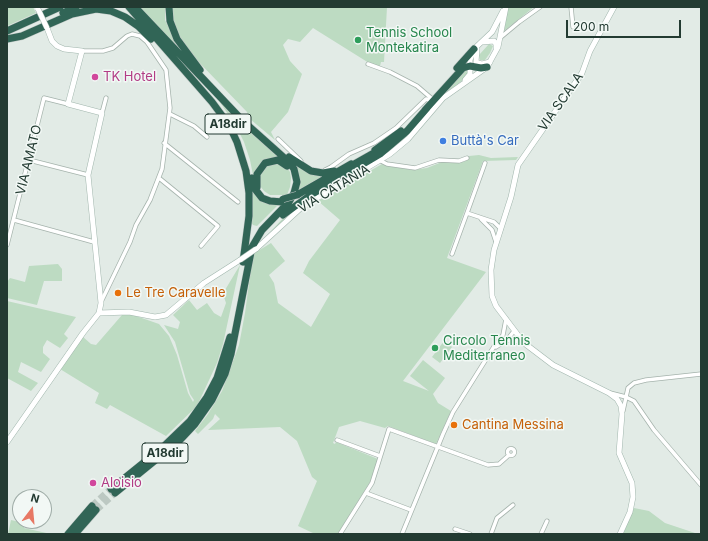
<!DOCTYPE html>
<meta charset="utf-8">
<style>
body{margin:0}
#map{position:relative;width:708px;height:541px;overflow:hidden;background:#e2ebe6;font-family:Inter,sans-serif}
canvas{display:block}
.frame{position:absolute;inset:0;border:8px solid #233b32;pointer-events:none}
.north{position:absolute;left:12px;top:489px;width:40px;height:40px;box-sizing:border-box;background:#f2f8f5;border:1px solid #9faca7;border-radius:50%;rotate:16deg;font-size:11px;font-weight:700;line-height:16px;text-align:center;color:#233b32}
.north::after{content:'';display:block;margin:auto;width:14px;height:18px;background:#e77864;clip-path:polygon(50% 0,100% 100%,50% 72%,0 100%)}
.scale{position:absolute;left:566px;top:20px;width:115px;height:18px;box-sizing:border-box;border:2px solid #233b32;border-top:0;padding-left:5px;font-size:12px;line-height:14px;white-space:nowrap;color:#233b32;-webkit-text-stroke:3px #f2f8f5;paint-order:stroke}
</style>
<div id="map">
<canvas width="708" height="541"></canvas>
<div class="frame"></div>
<div class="north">N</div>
<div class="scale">200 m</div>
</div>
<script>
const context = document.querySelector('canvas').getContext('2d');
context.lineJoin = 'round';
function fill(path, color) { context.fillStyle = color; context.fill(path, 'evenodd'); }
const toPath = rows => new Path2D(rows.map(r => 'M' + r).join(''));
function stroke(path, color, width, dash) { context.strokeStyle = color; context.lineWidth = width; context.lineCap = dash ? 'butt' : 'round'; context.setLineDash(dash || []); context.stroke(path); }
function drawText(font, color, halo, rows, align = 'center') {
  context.font = font + ' Inter,sans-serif'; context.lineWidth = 3; context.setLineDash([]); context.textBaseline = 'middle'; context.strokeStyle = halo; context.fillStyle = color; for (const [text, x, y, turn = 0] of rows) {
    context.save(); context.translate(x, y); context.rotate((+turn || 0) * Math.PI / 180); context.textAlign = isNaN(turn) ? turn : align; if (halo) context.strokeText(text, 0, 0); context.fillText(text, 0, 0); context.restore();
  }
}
fill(toPath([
 [7,7,33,7,36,13,7,26],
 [139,7,165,7,165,20,179,48],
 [172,7,387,7,384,62,381,62,380,66,377,67,369,63,313,28,300,42,288,39,283,45,290,61,302,74,288,112,271,132,275,140,250,119,247,112,191,54,179,35,172,18],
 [508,7,534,7,504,31],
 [489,44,493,46,490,53,485,60,480,60,479,55],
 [466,70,468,72,467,77,442,96,400,144,383,157,294,211,259,244,286,215,376,159,460,73],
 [213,92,286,161,269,160,254,180,250,160,244,142,236,126],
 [479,155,491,158,518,157,516,160,483,161,447,258,486,272,403,381,429,391,410,376,423,360,445,378,433,394,438,403,451,411,436,444,388,426,385,428,360,421,339,427,333,443,335,444,336,442,378,459,370,482,338,534,315,534,298,526,317,481,312,477,297,441,280,427,208,430,220,419,215,414,213,419,198,434,195,431,208,414,222,391,239,345,245,313,253,254,271,243,285,261,269,275,274,283,278,303,311,327,330,294,303,273,309,261,340,220,318,201,382,164,412,170,427,168,442,162,464,162,469,156],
 [273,162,286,166,290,172,291,178,290,187,287,195,270,195,264,191,260,186,259,182,261,169],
 [293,162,325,175,298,190,299,173],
 [251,185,254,191,279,204,257,226,253,225,251,222],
 [58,264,62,269,62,281,44,281,37,305,7,298,7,282,10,278,25,282,29,266],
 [240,265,223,344,217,363,197,406,166,436,110,405,107,409,95,403,99,393,60,369,82,336,91,344,96,345,122,315,133,315,159,324,169,336,177,355,188,393,193,402,194,400,190,394,175,342,164,325,178,329,180,322,173,315,189,300,197,310,207,303,214,313,221,317,226,303,224,297,225,290],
 [7,301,76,317,64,334,68,338,60,348,47,340,43,347,43,353,50,359,41,372,21,362,18,372,38,383,31,391,7,378],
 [444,341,452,347,440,363,432,357],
 [634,508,649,511,665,523,698,534,623,534],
 [11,520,24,523,24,528,51,534,8,534]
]), '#bddbc2');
stroke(toPath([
 [92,506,111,489],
 [96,510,115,493]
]), '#bcc8c2', 7, [7, 3.5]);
const street = toPath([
 [571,7,573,27],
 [501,37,519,22,540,7],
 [82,51,103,51,113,48,127,36,132,34,140,36,147,42,166,70,170,108,162,169,150,200,136,225,130,242,101,302],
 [368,64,390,72,417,86,431,98],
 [102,113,106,98],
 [170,114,194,126,207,137],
 [278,139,301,161],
 [164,143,238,202],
 [29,160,88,175],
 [381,161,387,164,415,168,439,160,459,161,467,158],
 [485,163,467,213,494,222,501,229],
 [325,170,331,167,349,154,374,143,396,128,426,99,429,100],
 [159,178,218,226,201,246],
 [481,219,492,230,496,242],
 [14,220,94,242],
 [7,245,44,98,68,104],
 [452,254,467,213],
 [507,340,514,331],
 [496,347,507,340,523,342],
 [610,393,626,397,634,401,654,430,701,485],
 [623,411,628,388,634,383,646,380,701,374],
 [337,440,380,456],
 '507.5 452a3.5 3.5 0 1 1 7 0a3.5 3.5 0 1 1-7 0Z',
 [366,493,411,510],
 [455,529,470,534],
 [340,534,372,483,389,429,488,465,499,464,509,455],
 [402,534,443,434,453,412,495,345,503,335,506,319],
 [491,534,497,518,513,505],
 [541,534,547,521]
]);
const secondary = toPath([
 [614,7,590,51,582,73,518,165,511,197,494,250,491,270,492,296,496,306,524,343,553,365,609,393,617,399,621,406,622,414,619,453,632,483,633,497,630,512,620,534],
 [47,28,52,41,57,46,64,49,82,51,68,104,102,113,88,175,101,303,99,313],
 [482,42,494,41,496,44,496,48],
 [477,49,476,62,482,64,490,62],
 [465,80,470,74,470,60,474,49,492,32,503,11],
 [256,249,302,207,390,154,408,139,443,98,487,67,498,47,506,7],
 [99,313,129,312,155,317,166,315,204,283,240,260],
 [7,442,83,333,99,313]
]);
const highway = toPath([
 [129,7,212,102,229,125,237,142,246,171,249,193,249,216,243,262],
 [169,7,170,21,177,39,200,70],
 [63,13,76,7],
 [7,31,60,7],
 [7,39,22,36,72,14,96,9,111,11,125,17,138,26,151,39],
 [457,68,474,49],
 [425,110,463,68,470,66,481,68,487,67],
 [375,150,401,131],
 [289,157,311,171,323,173,334,171],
 [349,167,379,150],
 [252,178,255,189,262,198,270,201,283,202],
 [257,187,257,174,265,163,278,160,287,166],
 [297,195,351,164],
 [283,215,309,196,380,154,407,131,427,108],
 [111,489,163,447,190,421,207,397,217,378,230,337],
 [115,493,179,441,195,424,212,400,225,374,231,354,252,247,262,230,289,202,294,193,297,182,294,169,289,162,242,120,135,7],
 [68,534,92,506],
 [75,534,96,510]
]);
stroke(street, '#a5b3ac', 5);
stroke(secondary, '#a1b6ad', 6);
stroke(highway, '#c1c8c6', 8);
stroke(street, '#fff', 3.5);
stroke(secondary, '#fff', 5);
stroke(highway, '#316556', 7);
const secondaryBridge = toPath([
 [38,9,47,28],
 [240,260,256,249]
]);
const highwayBridge = toPath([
 [283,199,297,195]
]);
stroke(secondaryBridge, '#a1b6ad', 6, []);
stroke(highwayBridge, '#c1c8c6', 8, []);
stroke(secondaryBridge, '#fff', 5);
stroke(highwayBridge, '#316556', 7);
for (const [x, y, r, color] of [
 [358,40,4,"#2e9e5b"],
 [95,77,4,"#d1479c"],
 [443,141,4,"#3f7fe0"],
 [118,293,4,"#e8710a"],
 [435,348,4,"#2e9e5b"],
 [454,425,4,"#e8710a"],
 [93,483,4,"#d1479c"]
]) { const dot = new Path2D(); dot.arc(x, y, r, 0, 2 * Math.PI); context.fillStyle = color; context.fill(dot); stroke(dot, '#f2f8f5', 1.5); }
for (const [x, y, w] of [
 [228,124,46],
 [165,453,46]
]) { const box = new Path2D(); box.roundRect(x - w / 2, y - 10, w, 20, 3); context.fillStyle = '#f2f8f5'; context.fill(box); stroke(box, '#233b32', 1); }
drawText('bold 12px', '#233b32', null, [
 ["A18dir",228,124],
 ["A18dir",165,453]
]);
drawText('13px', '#27864d', '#f2f8f5', [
 ["Tennis School",366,33],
 ["Montekatira",366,48],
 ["Circolo Tennis",443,341],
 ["Mediterraneo",443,356]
], 'left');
drawText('13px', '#b23c85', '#f2f8f5', [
 ["TK Hotel",103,77],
 ["Aloisio",101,483]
], 'left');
drawText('13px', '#233b32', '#f2f8f5', [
 ["VIA SCALA",561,102,-55],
 ["VIA AMATO",29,160,-76],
 ["VIA CATANIA",334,189,-31]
]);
drawText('13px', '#366cbe', '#f2f8f5', [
 ["Buttà's Car",451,141]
], 'left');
drawText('13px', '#c56008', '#f2f8f5', [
 ["Le Tre Caravelle",126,293],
 ["Cantina Messina",462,425]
], 'left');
</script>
